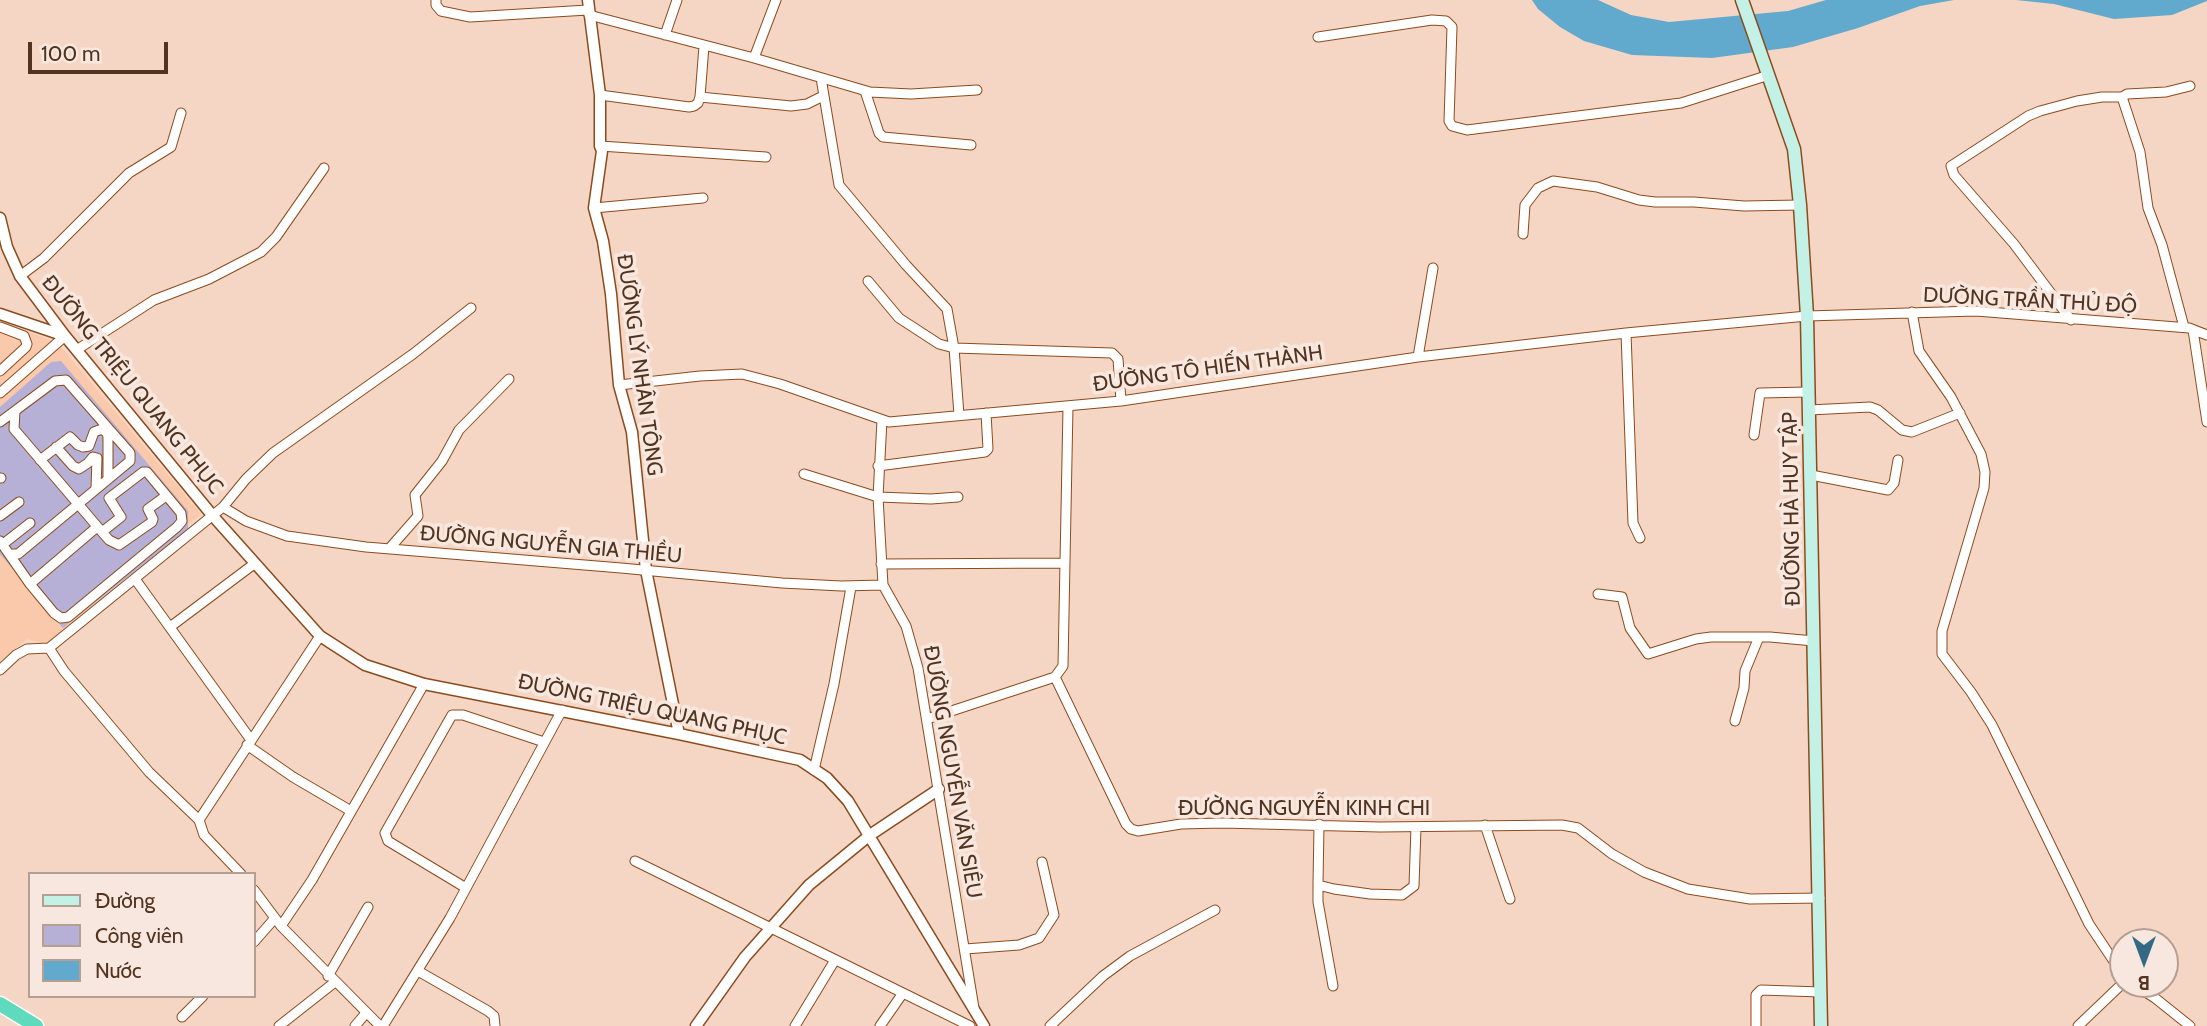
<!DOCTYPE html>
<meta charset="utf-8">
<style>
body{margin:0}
#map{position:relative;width:2207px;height:1026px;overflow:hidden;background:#f5d6c4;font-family:Cabin,sans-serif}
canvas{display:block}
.legend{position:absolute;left:28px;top:872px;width:228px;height:126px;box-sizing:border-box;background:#f7e7de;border:2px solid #b59f92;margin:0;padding:9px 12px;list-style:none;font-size:21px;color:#513320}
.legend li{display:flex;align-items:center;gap:14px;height:35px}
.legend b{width:35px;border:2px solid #b59f92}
.north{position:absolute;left:2109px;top:928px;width:70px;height:70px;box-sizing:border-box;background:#f7e7de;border:2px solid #b59f92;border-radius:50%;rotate:180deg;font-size:19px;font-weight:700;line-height:28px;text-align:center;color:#513320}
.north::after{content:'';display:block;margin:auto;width:24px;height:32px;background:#336984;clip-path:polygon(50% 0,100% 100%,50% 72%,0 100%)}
.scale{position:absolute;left:28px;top:42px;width:140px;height:32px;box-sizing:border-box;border:4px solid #513320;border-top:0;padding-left:9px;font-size:21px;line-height:24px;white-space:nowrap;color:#513320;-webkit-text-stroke:5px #f7e7de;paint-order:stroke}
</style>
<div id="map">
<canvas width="2207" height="1026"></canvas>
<ul class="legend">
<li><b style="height:9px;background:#c3f1e6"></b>Đường</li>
<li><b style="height:19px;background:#b6b0d6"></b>Công viên</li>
<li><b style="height:19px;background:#62a9ce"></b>Nước</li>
</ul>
<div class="north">B</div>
<div class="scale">100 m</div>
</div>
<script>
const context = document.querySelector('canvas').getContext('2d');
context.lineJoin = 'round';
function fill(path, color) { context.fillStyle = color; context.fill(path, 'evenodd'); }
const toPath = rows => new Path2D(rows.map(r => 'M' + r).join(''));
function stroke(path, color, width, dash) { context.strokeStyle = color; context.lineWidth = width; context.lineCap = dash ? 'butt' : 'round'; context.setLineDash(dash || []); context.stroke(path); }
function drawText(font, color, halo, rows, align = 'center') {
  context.font = font + ' Cabin,sans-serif'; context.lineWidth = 7; context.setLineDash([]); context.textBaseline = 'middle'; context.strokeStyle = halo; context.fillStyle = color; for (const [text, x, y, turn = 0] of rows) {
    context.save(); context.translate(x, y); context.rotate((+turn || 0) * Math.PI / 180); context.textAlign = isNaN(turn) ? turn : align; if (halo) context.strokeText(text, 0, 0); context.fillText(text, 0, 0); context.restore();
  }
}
fill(toPath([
 [0,321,58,343,201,514,46,644,27,639,0,662]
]), '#fac9ab');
fill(toPath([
 [61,361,188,511,188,529,63,628,0,554,0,407,51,362]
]), '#b6b0d6');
fill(toPath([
 [1532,0,1598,0,1631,15,1669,22,1788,11,1826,0,1954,0,1920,6,1858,28,1793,47,1712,58,1632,55,1584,41,1560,27,1538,9],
 [2016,0,2207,0,2207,1,2172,15,2114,19,2054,4]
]), '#62a9ce');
const minor = toPath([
 [436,0,436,5,441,11,470,17,588,10],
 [589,15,754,58,870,92,911,94,977,90],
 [665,35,677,0],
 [1318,37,1432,20,1446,21,1452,27,1449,121,1452,126,1467,130,1681,103,1769,75],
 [754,58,776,0],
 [821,78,839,185,906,265,947,309,954,348,959,415],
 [865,91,879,133,883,137,971,145],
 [600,95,689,107,694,106,698,103,700,97,704,46],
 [700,97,791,106,807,104,823,96],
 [600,146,766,157],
 [594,208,703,198],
 [1523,234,1525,205,1538,188,1553,181,1597,187,1639,200,1655,202,1694,202,1744,206,1800,205],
 [20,276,44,258,129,173,171,147,181,113],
 [868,281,899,318,939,344,954,348,1112,353,1118,359,1121,401],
 [1912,312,1919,351,1951,397,1981,454,1985,472,1984,488,1942,631,1942,654,1971,692,1992,725,2089,924,2123,975],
 [2071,320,2014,244,1954,175,1951,166,2028,116,2040,111,2077,101,2102,97,2122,97],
 [0,327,24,336,27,344,26,347,0,371],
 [2184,327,2162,245,2148,208,2140,152,2122,97,2127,94,2166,92,2190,86],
 [2193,330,2207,422],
 [1626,333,1633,523,1640,538],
 [78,349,154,300,209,279,261,252,276,237,324,168],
 [1418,357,1433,268],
 [619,385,700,376,742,374,780,384,889,422,1121,401,1418,357,1626,333,1807,316,1976,311,2189,328,2207,335],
 [0,393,65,336],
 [1809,410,1870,407,1878,410,1902,430,1912,432,1960,413],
 [15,411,14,429,102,532,121,517,109,498,143,472,147,472,181,513,182,521,177,527,68,617,61,618,54,613,30,584,97,527],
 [882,420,878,497,883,585,906,626,918,668,974,1008],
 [0,422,55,381,66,380,130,453,130,461,18,554,9,554,0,541],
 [1754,435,1760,393,1809,392],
 [56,447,73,466,79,469,88,463,93,457,97,458,96,488],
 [40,460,70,437,78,445,83,447,89,446,94,432,102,429,107,433,108,437,108,478],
 [878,466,985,452,988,449,986,413],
 [804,474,878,497,931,499,958,497],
 [1811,475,1888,490,1894,483,1898,460],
 [0,478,1,478],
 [223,507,246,521,287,536,366,547,621,568,782,583,841,586,883,585],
 [0,516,19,502],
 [102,532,109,540,119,545,152,522,153,519,148,509,166,496],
 [2,545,30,523],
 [389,549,418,516,415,495,442,461,459,430,509,379],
 [9,554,30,584],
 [881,564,1065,563],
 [135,579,251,740],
 [1598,594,1622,597,1630,628,1648,654,1696,639,1711,637,1770,637,1814,641],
 [170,627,254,564],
 [49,648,64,671,149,772,199,820],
 [0,670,16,655,27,649,49,648,223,507,246,479,273,453,413,354,471,308],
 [1055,677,1126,824,1131,829,1138,831,1181,824,1222,823,1380,827,1562,825,1578,828,1612,854,1644,872,1688,889,1750,899,1820,898],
 [1055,677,1063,666,1068,407],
 [927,719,1055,677],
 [1735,721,1744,688,1745,671,1759,637],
 [247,745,293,777,351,811],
 [814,770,834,684,851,587],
 [1319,824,1318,885,1334,889,1370,894,1402,895,1414,886,1416,827],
 [1485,825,1510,899],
 [635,861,970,1026],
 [241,874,204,835,199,820,320,636],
 [1318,885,1318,902,1333,986],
 [466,888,388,841,385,833,452,715,463,715,544,742],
 [254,890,281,926,380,1026],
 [281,926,312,880,424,684],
 [254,942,275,918],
 [965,949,1019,945,1039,938,1054,915,1042,862],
 [418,971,488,1011,494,1016,495,1026],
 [328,976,368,907],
 [2133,984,2155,998,2190,1026],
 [182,1017,203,996],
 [279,1026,335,982],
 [355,1026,366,1013],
 [383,1026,450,918,562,710],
 [795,1026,835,960],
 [880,1026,903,993],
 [1050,1026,1103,976,1130,956,1215,910],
 [1756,1026,1756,995,1761,990,1821,992],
 [2078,1026,2123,983]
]);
const tertiary = toPath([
 [588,0,600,95,600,146,602,151,594,208,603,241,611,294,619,385,632,432,646,570,679,734],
 [0,218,7,247,20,276,65,336,212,515,320,636,365,665,424,684,679,734,800,760,827,778,848,801,984,1026],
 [0,314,65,336],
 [696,1026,745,957,809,885,870,835,939,789]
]);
const secondary = toPath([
 [1742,0,1794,149,1800,205,1807,316,1821,1026]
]);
const trunk = toPath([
 [0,1004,36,1026]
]);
stroke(minor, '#8c4b1d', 11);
stroke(tertiary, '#8c4b1d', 13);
stroke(secondary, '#8c4b1d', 15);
stroke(trunk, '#fff', 17);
stroke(minor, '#fff', 9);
stroke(tertiary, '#fff', 10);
stroke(secondary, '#c3f1e6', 12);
stroke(trunk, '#60dabc', 14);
drawText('21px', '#513320', '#f7e7de', [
 ["DƯỜNG TRẦN THỦ ĐỘ",2030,301,3],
 ["ĐƯỜNG LÝ NHÂN TÔNG",639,365,82],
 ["ĐƯỜNG TÔ HIẾN THÀNH",1208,369,-8],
 ["ĐƯỜNG TRIỆU QUANG PHỤC",132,385,51],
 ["ĐƯỜNG HÀ HUY TẬP",1792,509,-91],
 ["ĐƯỜNG NGUYỄN GIA THIỀU",551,545,5],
 ["ĐƯỜNG TRIỆU QUANG PHỤC",652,710,12],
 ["ĐƯỜNG NGUYỄN VĂN SIÊU",952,772,80],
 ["ĐƯỜNG NGUYỄN KINH CHI",1304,809]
]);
</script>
